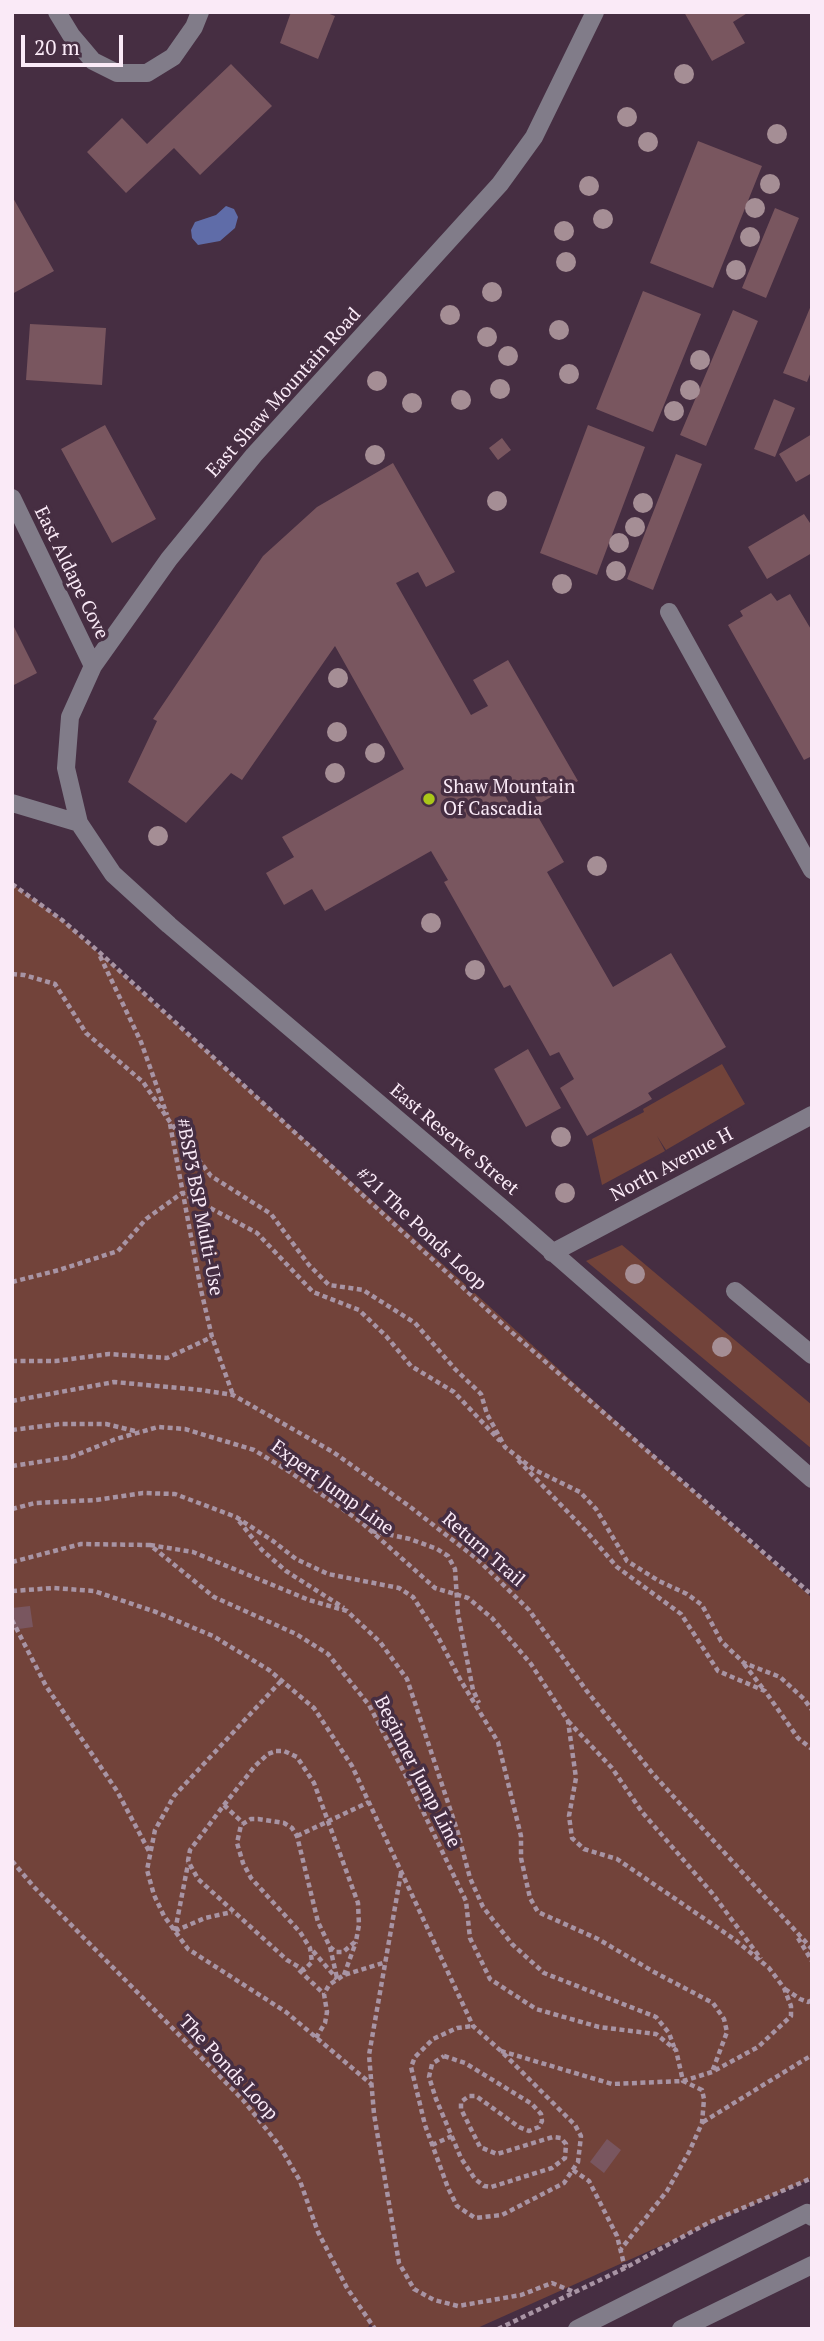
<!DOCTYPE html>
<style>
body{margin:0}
#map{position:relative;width:824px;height:2341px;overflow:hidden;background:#462e42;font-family:"PT Serif",serif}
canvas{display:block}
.frame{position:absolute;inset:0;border:14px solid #faeaf7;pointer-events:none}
.scale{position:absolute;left:21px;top:35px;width:102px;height:32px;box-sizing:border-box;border:4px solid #faeaf7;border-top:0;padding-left:9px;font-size:21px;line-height:24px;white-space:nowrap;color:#faeaf7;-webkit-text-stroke:5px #462e42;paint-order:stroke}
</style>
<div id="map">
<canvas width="824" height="2341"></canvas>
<div class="frame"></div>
<div class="scale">20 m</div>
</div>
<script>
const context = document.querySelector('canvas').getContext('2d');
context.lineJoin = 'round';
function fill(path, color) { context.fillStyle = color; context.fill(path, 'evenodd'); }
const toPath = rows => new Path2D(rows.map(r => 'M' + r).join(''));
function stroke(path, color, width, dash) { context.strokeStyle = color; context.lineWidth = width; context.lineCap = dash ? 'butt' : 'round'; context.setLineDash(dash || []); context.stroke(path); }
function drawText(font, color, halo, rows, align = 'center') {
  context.font = font + ' "PT Serif",serif'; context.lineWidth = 7; context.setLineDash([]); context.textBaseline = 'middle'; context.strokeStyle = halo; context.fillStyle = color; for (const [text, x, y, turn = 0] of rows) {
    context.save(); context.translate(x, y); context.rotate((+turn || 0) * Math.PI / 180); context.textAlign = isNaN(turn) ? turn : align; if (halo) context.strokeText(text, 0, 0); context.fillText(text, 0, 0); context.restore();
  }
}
fill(toPath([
 [12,884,62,920,812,1598,812,2178,475,2329,377,2329,370,2324,367,2329,12,2329],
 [722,1064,745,1104,666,1150,657,1136,665,1151,602,1185,592,1139,644,1112,643,1109],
 [622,1245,812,1405,812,1449,586,1261]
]), '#72433a');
fill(toPath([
 [226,206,234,209,238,217,235,228,220,241,198,245,192,238,191,230,195,222,216,215]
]), '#5f6ca8');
fill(toPath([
 [291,12,324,12,335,16,318,59,280,43],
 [684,12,749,12,733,22,745,43,712,61],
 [231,64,272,106,200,175,174,148,126,193,87,152,122,118,147,144],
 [698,141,762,166,713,288,650,263],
 [12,196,54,271,12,294],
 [775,208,799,218,766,298,742,288],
 [643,291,701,314,653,432,596,409],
 [812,303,812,369,807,382,783,373],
 [733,310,758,321,706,446,680,435],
 [30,324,106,328,102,385,26,380],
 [774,399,795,408,775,457,754,449],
 [105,425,156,519,112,543,61,449],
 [588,425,645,447,597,575,540,553],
 [812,434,812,473,796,482,779,454],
 [502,438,511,450,498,460,489,448],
 [676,454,702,464,653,590,627,579],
 [393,463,455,572,426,587,418,572,396,583,471,715,488,706,473,680,508,660,578,781,539,804,527,781,504,794,517,817,533,808,564,862,547,872,613,987,671,953,726,1047,648,1093,652,1099,587,1136,560,1088,574,1079,559,1052,550,1056,510,985,504,988,444,882,448,880,431,851,325,911,312,889,284,905,266,873,294,857,282,837,404,769,335,646,242,780,231,773,186,823,128,782,157,721,153,719,263,556,317,507],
 [804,514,812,526,812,553,767,579,748,547],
 [771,593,777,601,790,594,812,631,812,756,804,760,728,625,743,616,740,611],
 [12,623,37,673,12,686],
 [528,1049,561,1108,526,1127,494,1069],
 [30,1606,33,1627,12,1630,12,1608],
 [607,2139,621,2150,604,2173,590,2162]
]), '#79565f');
stroke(toPath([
 [12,884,62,920,98,951,508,1329,812,1595],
 [100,956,141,1042,167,1115],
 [12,974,24,975,55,984,86,1033,143,1082,170,1122,211,1176,271,1214,309,1265,329,1285,363,1290,415,1323,455,1369,481,1394,487,1414,505,1447,533,1469,580,1492,596,1509,627,1561,659,1581,687,1594,702,1605,721,1641,744,1663,780,1677,804,1699,812,1710],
 [170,1124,201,1290,212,1337,233,1395],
 [12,1282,59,1270,118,1251,146,1219,182,1193,257,1233,313,1292,359,1310,386,1336,411,1366,454,1392,500,1441],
 [12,1361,56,1361,109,1354,167,1358,212,1337],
 [12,1401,114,1382,201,1390,233,1395,333,1452,409,1506,477,1559,529,1610,586,1690,653,1774,812,1949],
 [12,1430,60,1424,106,1424,139,1432],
 [518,1460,586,1531,617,1567,681,1614,718,1671,765,1691,798,1738,812,1749],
 [12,1466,71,1457,116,1439,158,1427,185,1429,254,1450,290,1472,361,1522,435,1588,468,1598,492,1618,531,1664,568,1721,576,1778,569,1816,572,1838,584,1849,617,1859,734,1939,769,1968,784,1988,791,2006,791,2016,758,2047,712,2072,683,2081,612,2084,501,2051],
 [12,1509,35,1503,96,1500,143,1493,175,1494,236,1517,273,1541,296,1559,328,1574,399,1588,413,1597,436,1633,461,1681,498,1742,521,1836,521,1858,530,1898,538,1912,598,1939,654,1972,713,2003,724,2019,727,2032,712,2072],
 [239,1521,262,1550,286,1571,344,1608],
 [372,1531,410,1539,437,1549,448,1556,455,1569,458,1614,473,1690,479,1703],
 [150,1545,193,1552,309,1600,347,1611,380,1642,407,1679,458,1833,470,1878,483,1907,512,1944,544,1973,656,2017,669,2033,674,2047],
 [12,1562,81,1544,150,1545,214,1597,296,1634,328,1654,369,1705,406,1776,466,1901,470,1938,490,1979,536,2009,599,2027,656,2034,676,2050,683,2081,702,2090,704,2099,702,2123,689,2152,667,2191,621,2249],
 [12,1591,54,1588,94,1591,156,1612,213,1636,269,1670,314,1708,352,1766,473,2026,501,2051,575,2125,581,2136,578,2162,564,2183,502,2215,475,2218,457,2206,448,2188,425,2125,411,2067,415,2057,433,2039,457,2028,473,2026],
 [12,1620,46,1686,117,1791,150,1853],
 [744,1664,764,1690],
 [281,1681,174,1796,155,1830,147,1870,154,1895,164,1916,188,1949,286,2012,371,2084],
 [568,1721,612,1768,642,1812,712,1893,761,1959],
 [276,1751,284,1751,297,1757,314,1783,358,1903,359,1925,356,1941,343,1952,336,1952,330,1947,318,1922,297,1836,292,1828,284,1823,258,1819,251,1819,241,1825,237,1843,243,1863,251,1878,300,1932,310,1948,312,1962,304,1970,287,1960,198,1879,188,1861,190,1850,224,1805,255,1766,268,1754,276,1751],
 [224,1805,243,1823],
 [297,1836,369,1802],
 [12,1861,34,1887,243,2100,279,2145,300,2181,318,2232,347,2288,375,2329],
 [401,1873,369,2055,374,2114,399,2263,414,2289,434,2300,458,2306,521,2295,552,2283,574,2292],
 [175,1931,188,1864],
 [175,1931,205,1918,232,1912],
 [798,1938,812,1961],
 [330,1947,337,1978],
 [313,1951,337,1979],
 [299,1970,324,1994],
 [344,1975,356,1942],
 [785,1989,800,1999,808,2002,812,2000],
 [316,2038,325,2023,327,2012,324,1994,329,1985,344,1975,386,1962],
 [444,2056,465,2063,532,2104,541,2114,542,2121,539,2127,529,2131,519,2127,476,2096,469,2096,461,2102,461,2109,480,2147,497,2154,553,2137,561,2138,566,2144,565,2158,552,2168,491,2187,484,2186,475,2179,461,2158,436,2099,429,2077,432,2064,444,2056],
 [703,2122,812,2055],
 [432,2145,452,2136],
 [573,2170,589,2181,617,2236,625,2268],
 [498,2329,625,2268,708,2223,812,2178]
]), '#a894a4', 4.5, [5, 3.5]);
stroke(toPath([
 [57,12,71,35,93,61,117,73,147,73,173,57,194,27,200,12],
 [595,12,534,137,500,184,254,455,169,559,93,666,70,717,66,768,79,823,113,874,169,925,508,1213,812,1479],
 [12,498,93,666],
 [669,612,812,870],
 [12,803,79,823],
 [552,1253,812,1115],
 [735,1291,812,1355],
 [577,2329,807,2213,812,2217],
 [681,2329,812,2265]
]), '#817c89', 18);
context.fillStyle = '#a58e95';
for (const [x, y] of [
 [684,74],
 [627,117],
 [777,134],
 [648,142],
 [770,184],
 [589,186],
 [755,208],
 [603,219],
 [564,231],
 [750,237],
 [566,262],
 [736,270],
 [492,292],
 [450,315],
 [559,330],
 [487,337],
 [508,356],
 [700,360],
 [569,374],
 [377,381],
 [500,389],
 [690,390],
 [461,400],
 [412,403],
 [674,411],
 [375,455],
 [497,501],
 [643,503],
 [635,527],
 [619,543],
 [616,571],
 [562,584],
 [338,678],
 [337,732],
 [375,753],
 [335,773],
 [158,836],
 [597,866],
 [431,923],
 [475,970],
 [561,1137],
 [565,1193],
 [635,1274],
 [722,1347]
]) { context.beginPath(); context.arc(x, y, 10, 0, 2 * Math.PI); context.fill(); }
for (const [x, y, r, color] of [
 [429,799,7,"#aac719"]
]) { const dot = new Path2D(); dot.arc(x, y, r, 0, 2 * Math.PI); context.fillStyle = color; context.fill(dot); stroke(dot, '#462e42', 2.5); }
drawText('19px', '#faeaf7', '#462e42', [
 ["East Shaw Mountain Road",284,393,-48],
 ["East Aldape Cove",71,573,64],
 ["East Reserve Street",454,1140,40],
 ["North Avenue H",672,1165,-28],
 ["#BSP3 BSP Multi-Use",199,1207,79],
 ["#21 The Ponds Loop",421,1229,43],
 ["Expert Jump Line",332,1488,36],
 ["Return Trail",483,1550,41],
 ["Beginner Jump Line",417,1772,63],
 ["The Ponds Loop",228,2068,47]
]);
drawText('19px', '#faeaf7', '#462e42', [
 ["Shaw Mountain",443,788],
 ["Of Cascadia",443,810]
], 'left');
</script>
